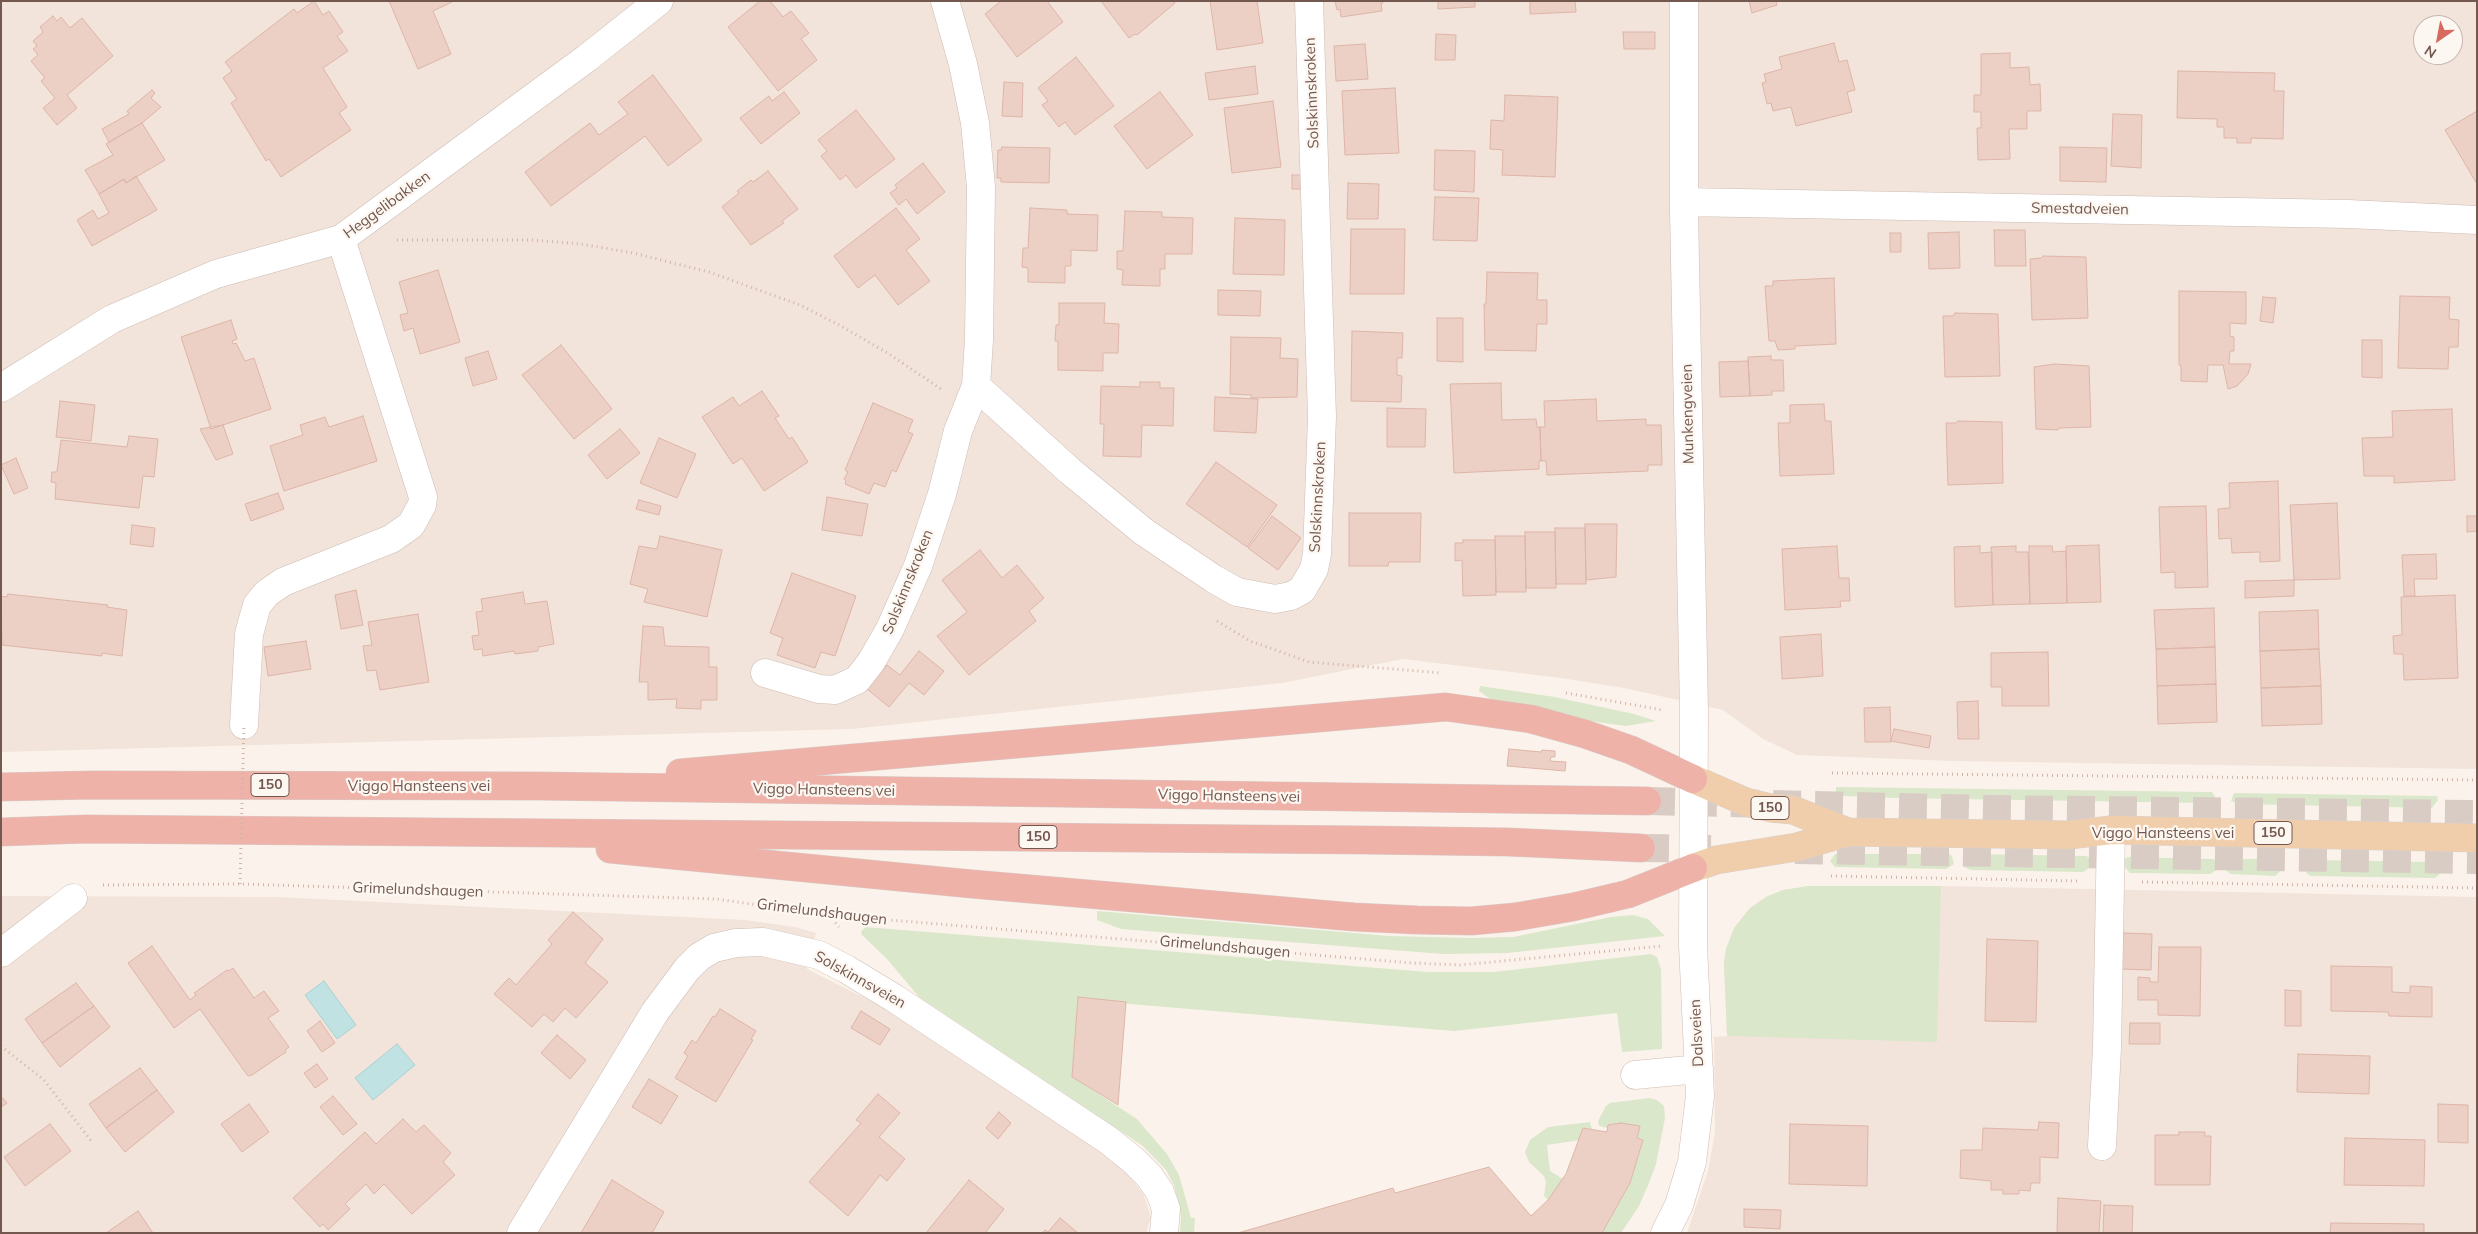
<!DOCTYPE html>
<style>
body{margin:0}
#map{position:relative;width:2478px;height:1234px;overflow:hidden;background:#fbf3eb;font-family:Mulish,sans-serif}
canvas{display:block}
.frame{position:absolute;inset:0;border:2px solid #735850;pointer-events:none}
.north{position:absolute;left:2413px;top:15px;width:50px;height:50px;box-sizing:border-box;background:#fdf7f1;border:1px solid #c6b7b1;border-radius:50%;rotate:213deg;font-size:14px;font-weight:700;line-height:20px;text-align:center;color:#735850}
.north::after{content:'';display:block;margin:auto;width:18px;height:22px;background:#d76a5e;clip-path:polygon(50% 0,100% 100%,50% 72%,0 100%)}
</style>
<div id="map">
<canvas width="2478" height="1234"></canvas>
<div class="frame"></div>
<div class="north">N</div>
</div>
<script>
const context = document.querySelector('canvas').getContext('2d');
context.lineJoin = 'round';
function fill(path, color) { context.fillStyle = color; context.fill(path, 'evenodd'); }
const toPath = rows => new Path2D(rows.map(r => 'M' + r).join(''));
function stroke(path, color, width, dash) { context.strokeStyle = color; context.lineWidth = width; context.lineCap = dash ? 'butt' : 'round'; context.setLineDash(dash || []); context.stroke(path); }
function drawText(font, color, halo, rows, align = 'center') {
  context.font = font + ' Mulish,sans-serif'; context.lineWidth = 4.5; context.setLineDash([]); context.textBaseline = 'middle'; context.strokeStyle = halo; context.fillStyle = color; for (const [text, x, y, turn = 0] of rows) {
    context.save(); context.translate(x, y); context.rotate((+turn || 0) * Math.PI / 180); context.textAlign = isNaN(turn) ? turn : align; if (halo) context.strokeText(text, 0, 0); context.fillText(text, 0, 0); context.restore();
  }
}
fill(toPath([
 [1,1,2477,1,2477,769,1951,761,1797,755,1763,739,1723,710,1624,688,1561,678,1403,659,1282,683,852,729,1,752],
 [2423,25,2453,25,2453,55,2423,55],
 [1809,886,1941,886,2477,897,2477,1233,1687,1233,1708,1171,1715,1132,1714,1037,1727,1036,1724,963,1726,949,1734,928,1750,908,1766,897,1783,890],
 [1,896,278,897,745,920,795,927,816,933,807,969,883,1007,1095,1148,1122,1167,1143,1193,1151,1217,1146,1233,1,1233]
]), '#f2e4da');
fill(toPath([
 [1480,686,1555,697,1634,714,1656,721,1626,726,1589,721,1493,701,1479,691],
 [1836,787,2212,792,2215,797,2214,802,2205,803,1895,798,1843,796,1836,793],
 [2234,793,2437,796,2438,800,2432,808,2238,804,2231,801],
 [1835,854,1949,854,1952,856,1954,864,1946,869,1835,867,1830,861],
 [1969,854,2086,856,2090,858,2091,867,2083,872,1971,870,1966,868,1963,864,1963,860],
 [2127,857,2213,859,2216,861,2218,869,2210,874,2130,873,2123,865,2123,860],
 [2229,859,2276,859,2281,864,2282,870,2275,876,2230,874,2224,868],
 [2312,860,2434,862,2441,865,2443,871,2435,878,2311,876,2307,874,2305,867],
 [1809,886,1941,886,1937,1042,1727,1036,1724,963,1726,949,1734,928,1750,908,1766,897,1783,890],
 [1097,911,1389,936,1470,938,1513,937,1611,917,1633,915,1648,919,1665,936,1507,953,1444,954,1121,929,1097,920],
 [865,927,1428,972,1494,972,1651,954,1657,957,1661,969,1662,1049,1622,1052,1617,1013,1454,1031,1130,1004,1078,997,1072,1077,1137,1119,1167,1154,1179,1175,1191,1218,1195,1218,1194,1233,1180,1233,1181,1217,1174,1185,1166,1170,1143,1146,919,997,887,959,862,935,861,932],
 [1649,1098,1657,1100,1664,1106,1665,1118,1656,1164,1649,1183,1639,1206,1621,1233,1602,1233,1630,1183,1643,1140,1637,1138,1640,1126,1608,1125,1608,1128,1599,1126,1598,1121,1606,1106,1610,1103],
 [1590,1122,1592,1129,1583,1128,1580,1140,1547,1145,1550,1171,1563,1179,1548,1200,1544,1196,1546,1182,1544,1176,1529,1162,1525,1152,1530,1140,1548,1127]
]), '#dae7ca');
const water = toPath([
 [324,981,356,1025,337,1039,305,995,324,981],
 [397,1044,415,1065,373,1100,355,1078,397,1044]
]);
fill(water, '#c1e2e3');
stroke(water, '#a8d2d3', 1);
const building = toPath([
 [314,1,323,15,329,11,343,32,337,36,348,51,323,68,347,107,339,113,351,130,281,177,269,159,266,161,231,103,237,99,223,78,232,71,225,62,294,9,297,13,314,1],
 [389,1,454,1,433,11,451,54,418,69,389,1],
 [760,1,770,1,783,17,791,11,809,33,801,39,817,60,778,91,728,27,760,1],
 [1001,1,1047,1,1063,22,1017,57,985,14,1001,1],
 [1101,1,1173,1,1175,3,1137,35,1135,34,1129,38,1101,1],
 [1210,1,1257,1,1263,43,1217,50,1210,1],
 [1335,1,1383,1,1383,3,1381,3,1382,11,1341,17,1340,9,1337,10,1335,1],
 [1438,1,1475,1,1475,7,1438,9,1438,1],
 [1530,1,1575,1,1576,12,1530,14,1530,1],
 [1749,1,1776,1,1777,5,1752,13,1749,1],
 [53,16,57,21,61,17,70,28,82,18,113,56,67,95,77,108,57,125,43,108,55,98,41,81,45,78,31,61,38,55,33,49,37,46,33,41,43,32,40,27,53,16],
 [1623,32,1655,32,1655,49,1624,49,1623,32],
 [1436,34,1456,35,1455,60,1435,60,1436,34],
 [1834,43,1839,62,1847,60,1855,90,1847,92,1852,112,1796,126,1791,107,1773,111,1771,103,1767,104,1762,83,1766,82,1764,74,1782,69,1779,57,1834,43],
 [1365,44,1368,79,1336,81,1334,46,1365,44],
 [2010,53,2010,68,2029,67,2030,85,2040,84,2041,111,2027,111,2027,129,2009,129,2010,159,1978,160,1977,128,1981,128,1981,112,1974,112,1974,95,1981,95,1981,54,2010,53],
 [1076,57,1114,106,1075,135,1065,122,1059,127,1042,105,1048,101,1038,88,1076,57],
 [1255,66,1258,94,1209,100,1205,73,1255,66],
 [2178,71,2275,73,2274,91,2284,91,2283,139,2251,138,2251,143,2237,143,2237,138,2224,138,2224,127,2217,127,2217,119,2177,118,2178,71],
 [653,75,702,140,668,166,645,136,551,206,525,172,590,123,599,135,628,114,618,102,653,75],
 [1004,82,1023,83,1022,117,1002,116,1004,82],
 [1395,88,1399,153,1345,155,1342,91,1395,88],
 [152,90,155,93,151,98,161,107,142,123,109,142,102,129,129,114,127,111,152,90],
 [784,92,800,113,761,144,740,118,769,96,772,101,784,92],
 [1160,92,1193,135,1147,169,1114,126,1160,92],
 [1505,95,1558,97,1555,177,1502,175,1503,150,1490,149,1491,120,1504,121,1505,95],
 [1273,101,1281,167,1232,173,1224,108,1273,101],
 [856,110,895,159,856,188,846,175,840,180,821,156,827,151,818,140,856,110],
 [2477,111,2477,184,2445,130,2477,111],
 [2113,114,2142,115,2141,168,2111,166,2113,114],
 [142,123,165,160,126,183,124,179,99,194,85,170,113,155,106,144,142,123],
 [1002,147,1050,148,1049,183,1001,182,1001,178,997,178,998,150,1001,150,1002,147],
 [2060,147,2107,148,2106,182,2060,181,2060,147],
 [1435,150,1475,151,1474,192,1434,190,1435,150],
 [923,163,945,192,917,214,906,199,899,205,890,193,897,188,895,185,923,163],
 [768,171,798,209,782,221,784,223,751,245,722,207,739,193,737,191,751,180,753,182,768,171],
 [1292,175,1306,175,1306,189,1292,189,1292,175],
 [136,176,157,210,92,246,77,220,93,210,98,219,109,213,99,194,124,179,126,183,136,176],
 [1348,183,1379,184,1378,219,1347,219,1348,183],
 [1435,197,1479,198,1477,241,1433,240,1435,197],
 [896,208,920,239,906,250,930,281,898,305,875,275,858,288,834,256,896,208],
 [1030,208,1067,210,1067,214,1098,215,1097,251,1071,250,1071,266,1065,266,1065,283,1028,282,1028,268,1022,267,1023,248,1028,248,1030,208],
 [1125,211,1162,212,1162,217,1193,218,1192,254,1165,254,1165,269,1160,269,1160,286,1122,285,1123,270,1117,269,1117,251,1123,251,1125,211],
 [1235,218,1285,220,1284,275,1233,274,1235,218],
 [1351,229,1405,229,1404,294,1350,294,1351,229],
 [1994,230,2025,230,2026,266,1995,266,1994,230],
 [1959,232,1960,268,1929,269,1928,233,1959,232],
 [1890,233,1901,233,1901,252,1890,252,1890,233],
 [2043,256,2086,257,2088,318,2032,320,2030,259,2041,258,2043,256],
 [438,270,460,342,420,354,413,328,404,331,400,315,408,313,399,282,438,270],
 [1487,272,1538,273,1537,300,1547,300,1547,324,1537,324,1536,351,1485,350,1484,304,1486,304,1487,272],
 [1834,278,1836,344,1795,346,1795,349,1778,350,1775,341,1769,341,1765,286,1773,286,1773,281,1834,278],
 [1218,290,1261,291,1260,316,1218,315,1218,290],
 [2179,291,2246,292,2246,324,2230,323,2230,336,2234,337,2234,351,2230,351,2229,364,2251,364,2248,374,2237,386,2228,389,2223,365,2208,365,2207,382,2181,381,2181,365,2179,365,2179,291],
 [2400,296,2450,297,2449,319,2459,320,2458,347,2449,347,2448,369,2398,368,2400,296],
 [2263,297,2276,298,2273,323,2260,321,2263,297],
 [1059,303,1105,303,1104,323,1119,324,1118,353,1103,353,1103,371,1058,370,1058,341,1055,341,1056,325,1059,325,1059,303],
 [1955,313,1998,314,2000,376,1945,377,1943,316,1953,316,1955,313],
 [1437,318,1463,318,1463,362,1437,361,1437,318],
 [231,320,237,339,232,341,233,344,236,343,245,361,254,358,271,409,211,429,181,337,231,320],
 [1352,331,1403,333,1402,358,1397,358,1397,375,1402,376,1401,402,1351,401,1352,331],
 [1231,337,1281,338,1280,358,1298,359,1297,397,1251,398,1251,395,1230,394,1231,337],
 [2362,340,2382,340,2382,378,2362,377,2362,340],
 [561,345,612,409,574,439,522,375,561,345],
 [488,351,497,379,473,386,465,358,488,351],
 [1771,356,1771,360,1783,360,1784,391,1772,391,1772,395,1750,396,1748,357,1771,356],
 [1748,361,1750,396,1720,397,1719,362,1748,361],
 [2055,364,2089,366,2091,427,2059,428,2058,430,2036,429,2034,367,2055,364],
 [1140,382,1160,382,1160,388,1174,388,1173,426,1142,425,1141,457,1103,456,1104,424,1100,424,1101,386,1140,387,1140,382],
 [1501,383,1502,420,1536,419,1537,427,1540,427,1541,461,1539,461,1539,469,1454,473,1450,384,1501,383],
 [762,391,779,416,775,418,789,439,792,437,808,462,764,491,742,458,733,464,702,417,733,397,739,406,762,391],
 [1215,397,1258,399,1256,433,1214,431,1215,397],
 [1596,399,1597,421,1646,419,1646,425,1661,425,1662,465,1648,465,1648,471,1547,475,1546,461,1541,461,1540,427,1545,427,1544,401,1596,399],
 [60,401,95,405,91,441,56,437,60,401],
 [873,403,913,420,908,432,913,434,896,472,892,470,885,487,874,483,869,494,845,484,846,481,844,479,848,472,845,470,873,403],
 [1824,404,1825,421,1831,421,1834,474,1780,476,1778,423,1790,423,1790,405,1824,404],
 [1387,408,1426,409,1425,447,1387,447,1387,408],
 [2452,409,2455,480,2394,483,2394,476,2364,476,2362,438,2393,437,2392,411,2452,409],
 [363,416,377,461,284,491,270,446,303,435,300,425,325,417,329,427,363,416],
 [1958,421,2002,422,2003,483,1948,485,1946,423,1956,423,1958,421],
 [223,425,233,454,216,460,200,429,223,425],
 [620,429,640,453,607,479,588,455,620,429],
 [129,436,158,439,154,477,143,476,139,508,55,499,56,483,51,482,52,472,57,472,61,440,127,447,129,436],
 [659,438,696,454,677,498,640,483,659,438],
 [16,458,28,488,14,494,1,465,16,458],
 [1216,462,1277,505,1247,547,1186,504,1216,462],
 [2278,481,2280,561,2260,562,2260,552,2232,553,2231,538,2219,539,2218,509,2230,508,2229,483,2278,481],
 [278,493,284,509,251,521,245,504,278,493],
 [827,497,868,504,862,536,822,530,827,497],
 [639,500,661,506,659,515,636,509,639,500],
 [2337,503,2340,579,2294,580,2290,505,2337,503],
 [2206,506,2208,587,2175,588,2175,572,2161,573,2159,507,2206,506],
 [1349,513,1421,513,1420,562,1389,562,1388,566,1349,566,1349,513],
 [1272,516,1301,538,1278,570,1248,548,1272,516],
 [2467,516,2477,516,2477,531,2467,532,2467,516],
 [1585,524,1617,524,1616,577,1586,580,1585,524],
 [132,525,155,528,153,547,130,544,132,525],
 [1555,528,1585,528,1586,584,1556,584,1555,528],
 [1525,532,1555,532,1556,588,1526,588,1525,532],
 [660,536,722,550,707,617,644,602,648,589,630,584,639,546,657,549,660,536],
 [1495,536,1525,536,1526,592,1496,592,1495,536],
 [1463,540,1495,540,1496,595,1463,596,1462,560,1455,561,1455,543,1463,543,1463,540],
 [2099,545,2101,602,2067,603,2066,546,2099,545],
 [1837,546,1839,578,1849,578,1850,601,1840,601,1841,607,1785,610,1782,549,1837,546],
 [1980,546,1980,553,1992,552,1993,605,1955,607,1954,547,1980,546],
 [2016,546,2016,552,2028,552,2030,604,1993,605,1991,547,2016,546],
 [2029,546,2052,546,2053,552,2066,551,2067,603,2030,604,2029,546],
 [980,550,1002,578,1017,565,1044,598,1029,611,1036,621,969,675,937,636,967,612,942,580,980,550],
 [2436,554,2437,579,2414,579,2415,596,2404,596,2402,555,2436,554],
 [792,573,856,596,835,656,821,652,815,668,777,655,783,638,770,633,792,573],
 [2294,580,2294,596,2245,598,2245,581,2294,580],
 [356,590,363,625,341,629,335,595,356,590],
 [523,592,525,604,547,601,554,644,538,647,538,651,515,654,514,651,483,656,482,649,474,650,472,636,479,635,476,612,483,611,481,599,523,592],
 [8,594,108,605,107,607,127,610,122,656,102,653,102,656,2,645,1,596,7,597,8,594],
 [2455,595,2458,678,2404,680,2403,654,2394,654,2393,636,2402,635,2401,597,2455,595],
 [2214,608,2215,647,2156,649,2154,610,2214,608],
 [2318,610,2319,649,2260,651,2259,612,2318,610],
 [418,614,429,682,380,690,376,670,367,671,363,646,372,645,368,622,418,614],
 [643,626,663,627,665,646,709,647,709,667,717,667,717,700,701,700,701,709,676,708,677,699,648,700,648,682,639,682,643,626],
 [1821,634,1823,676,1782,679,1780,637,1821,634],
 [306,641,311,669,268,676,264,647,306,641],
 [2215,647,2216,684,2157,686,2156,649,2215,647],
 [2319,649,2321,686,2261,688,2260,651,2319,649],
 [919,651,944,671,924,695,909,683,889,707,867,689,887,665,900,675,919,651],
 [2048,652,2049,706,2002,706,2002,687,1991,687,1991,653,2048,652],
 [2216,684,2217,722,2158,724,2157,686,2216,684],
 [2321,686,2322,724,2262,726,2261,688,2321,686],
 [1978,701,1979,739,1958,739,1957,702,1978,701],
 [1890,707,1891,742,1865,742,1864,708,1890,707],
 [1894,729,1931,736,1929,748,1891,741,1894,729],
 [1509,749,1541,752,1542,750,1555,751,1555,757,1551,757,1550,761,1566,762,1565,771,1507,766,1509,749],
 [573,912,603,939,585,963,608,982,576,1018,565,1008,553,1022,544,1014,532,1027,494,994,509,978,516,985,552,944,548,940,573,912],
 [2123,933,2152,934,2151,970,2122,969,2123,933],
 [1987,939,2038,941,2036,1022,1985,1021,1987,939],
 [152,946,190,1000,196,995,194,993,227,970,229,971,233,968,254,998,264,991,279,1011,268,1018,289,1047,285,1050,286,1052,252,1075,248,1076,200,1009,174,1028,128,963,152,946],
 [2159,947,2201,947,2200,1016,2158,1015,2158,1000,2138,1000,2138,977,2150,978,2150,982,2158,982,2159,947],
 [2331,966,2392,967,2392,992,2410,993,2410,986,2432,987,2432,1017,2389,1016,2388,1012,2331,1011,2331,966],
 [76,983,94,1006,42,1043,25,1019,76,983],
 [2285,990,2301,991,2301,1026,2285,1026,2285,990],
 [1078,997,1126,1002,1118,1105,1072,1077,1078,997],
 [94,1006,110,1027,60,1067,42,1043,94,1006],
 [720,1009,756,1031,751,1039,753,1040,716,1102,675,1078,688,1056,684,1053,692,1040,696,1043,713,1016,715,1017,720,1009],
 [861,1011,890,1029,880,1045,851,1028,861,1011],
 [320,1021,335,1043,322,1052,307,1031,320,1021],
 [2130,1023,2160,1023,2160,1044,2129,1044,2130,1023],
 [557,1035,586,1060,570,1079,541,1053,557,1035],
 [2298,1054,2370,1056,2369,1094,2297,1092,2298,1054],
 [317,1064,328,1079,315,1088,304,1073,317,1064],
 [140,1068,157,1090,106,1128,89,1104,140,1068],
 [649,1079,678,1096,661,1124,632,1107,649,1079],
 [157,1090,174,1112,125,1152,106,1128,157,1090],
 [878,1094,900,1113,879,1137,905,1159,887,1181,880,1175,848,1216,809,1182,861,1123,856,1120,878,1094],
 [1,1096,7,1103,1,1107,1,1096],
 [333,1096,357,1124,343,1135,320,1107,333,1096],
 [249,1104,269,1132,242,1152,221,1124,249,1104],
 [2438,1104,2468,1105,2468,1143,2438,1142,2438,1104],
 [999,1112,1011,1123,998,1139,986,1128,999,1112],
 [403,1119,416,1132,424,1125,451,1153,443,1162,455,1175,412,1214,384,1184,374,1194,366,1184,345,1204,350,1209,328,1230,323,1224,320,1227,293,1198,365,1132,376,1144,403,1119],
 [2039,1122,2059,1123,2058,1158,2040,1157,2040,1183,2031,1183,2030,1191,2019,1190,2019,1194,2003,1194,2003,1190,1991,1190,1991,1181,1960,1178,1961,1150,1982,1150,1983,1128,2038,1130,2039,1122],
 [1621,1123,1640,1126,1637,1138,1643,1140,1630,1183,1602,1233,1238,1233,1393,1188,1395,1193,1489,1167,1531,1216,1548,1200,1566,1174,1583,1128,1607,1132,1608,1125,1621,1123],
 [50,1124,71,1151,25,1186,4,1157,50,1124],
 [1790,1124,1868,1126,1867,1186,1789,1184,1790,1124],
 [2179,1132,2205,1132,2205,1136,2211,1136,2210,1185,2155,1185,2155,1135,2179,1135,2179,1132],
 [2345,1138,2425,1140,2424,1186,2344,1185,2345,1138],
 [612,1180,664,1212,652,1233,581,1233,612,1180],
 [969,1180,1004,1209,985,1233,926,1233,969,1180],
 [2058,1198,2101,1201,2099,1233,2057,1233,2058,1198],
 [2104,1205,2133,1206,2132,1233,2103,1233,2104,1205],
 [1744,1209,1781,1210,1780,1229,1744,1227,1744,1209],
 [138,1211,153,1233,106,1233,138,1211],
 [1060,1218,1078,1233,1042,1233,1045,1230,1048,1232,1060,1218],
 [2331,1223,2424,1224,2424,1233,2330,1233,2331,1223]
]);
fill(building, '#edd0c5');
stroke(building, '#deb5a8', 1);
stroke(toPath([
 [1647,801,1985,809,2477,814],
 [1641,848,1717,849],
 [1795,850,2477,860]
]), '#d9ccc4', 28, [28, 14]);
const minor = toPath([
 [1684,202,2348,214,2477,220],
 [976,386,1070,471,1144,532,1214,579,1237,592,1275,599,1291,596,1302,590,1314,569,1317,554,1322,417,1309,1],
 [1,388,112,319,216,274,341,239,587,58,659,1],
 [765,673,819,689,835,690,857,680,871,662,890,629,918,566,942,494,958,431,976,386,979,340,981,187,975,123,963,64,945,1],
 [244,725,249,634,257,605,267,593,283,582,391,539,411,525,422,505,423,497,341,239],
 [1,953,73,898],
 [1635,1075,1699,1069],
 [2102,1146,2107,1048,2111,830],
 [521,1233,655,1012,687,969,699,957,714,948,736,943,763,942,819,955,846,969,894,998,1108,1140,1133,1160,1149,1176,1160,1192,1166,1209,1164,1233],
 [1665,1233,1679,1205,1692,1162,1700,1096,1693,945,1694,711,1684,210,1684,1]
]);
const major = toPath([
 [1693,779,1746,802,1771,808,1793,810,1848,832],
 [1693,868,1716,860,1797,847,1848,832,2069,835,2111,830,2477,838]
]);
const highway = toPath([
 [680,773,1446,707,1531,719,1585,734,1631,750,1693,779],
 [1,787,92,785,538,786,1647,801],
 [1,832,86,829,1365,840,1508,842,1641,848],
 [610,849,972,884,1354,917,1417,920,1471,921,1515,917,1573,907,1628,894,1693,868]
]);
stroke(minor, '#cebcb4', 29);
stroke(major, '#d8d0ce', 29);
stroke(highway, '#d8d0ce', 29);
stroke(toPath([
 [397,240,532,240,581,244,633,253,709,272,800,305,841,326,889,354,941,389],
 [1217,621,1250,641,1309,662,1441,673],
 [1566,693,1663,710],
 [1832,773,2477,780],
 [1831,876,2078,881],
 [2142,882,2477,888],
 [103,885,240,884,716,899,829,915,1412,963,1460,965,1662,946],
 [829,915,839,927],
 [1,1046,44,1080,92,1142]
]), '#d2b3a8', 3, [1, 4]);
stroke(minor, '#fff', 28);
stroke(major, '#f1ceab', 28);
stroke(highway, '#eeb2a9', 28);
stroke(toPath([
 [240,884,244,725]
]), '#d2b3a8', 3, [1, 4]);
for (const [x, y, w] of [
 [270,785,38],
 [1770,808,38],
 [2273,833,38],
 [1038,837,38]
]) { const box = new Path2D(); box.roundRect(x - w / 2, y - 11.5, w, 23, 4); context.fillStyle = '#fdf7f1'; context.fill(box); stroke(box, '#735850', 1); }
drawText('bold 14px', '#735850', null, [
 ["150",270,785],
 ["150",1770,808],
 ["150",2273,833],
 ["150",1038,837]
]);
drawText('15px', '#735850', '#fdf7f1', [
 ["Solskinnskroken",1312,93,-92],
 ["Heggelibakken",387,205,-36],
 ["Smestadveien",2080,209,1],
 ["Munkengveien",1688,414,-91],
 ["Solskinnskroken",1318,497,-87],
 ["Solskinnskroken",908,582,-68],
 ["Viggo Hansteens vei",419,786],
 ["Viggo Hansteens vei",824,790,1],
 ["Viggo Hansteens vei",1229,796,1],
 ["Viggo Hansteens vei",2163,833],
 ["Grimelundshaugen",418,890,2],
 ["Grimelundshaugen",822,912,7],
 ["Grimelundshaugen",1225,947,5],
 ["Solskinnsveien",860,980,29],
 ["Dalsveien",1697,1033,-93]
]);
</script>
